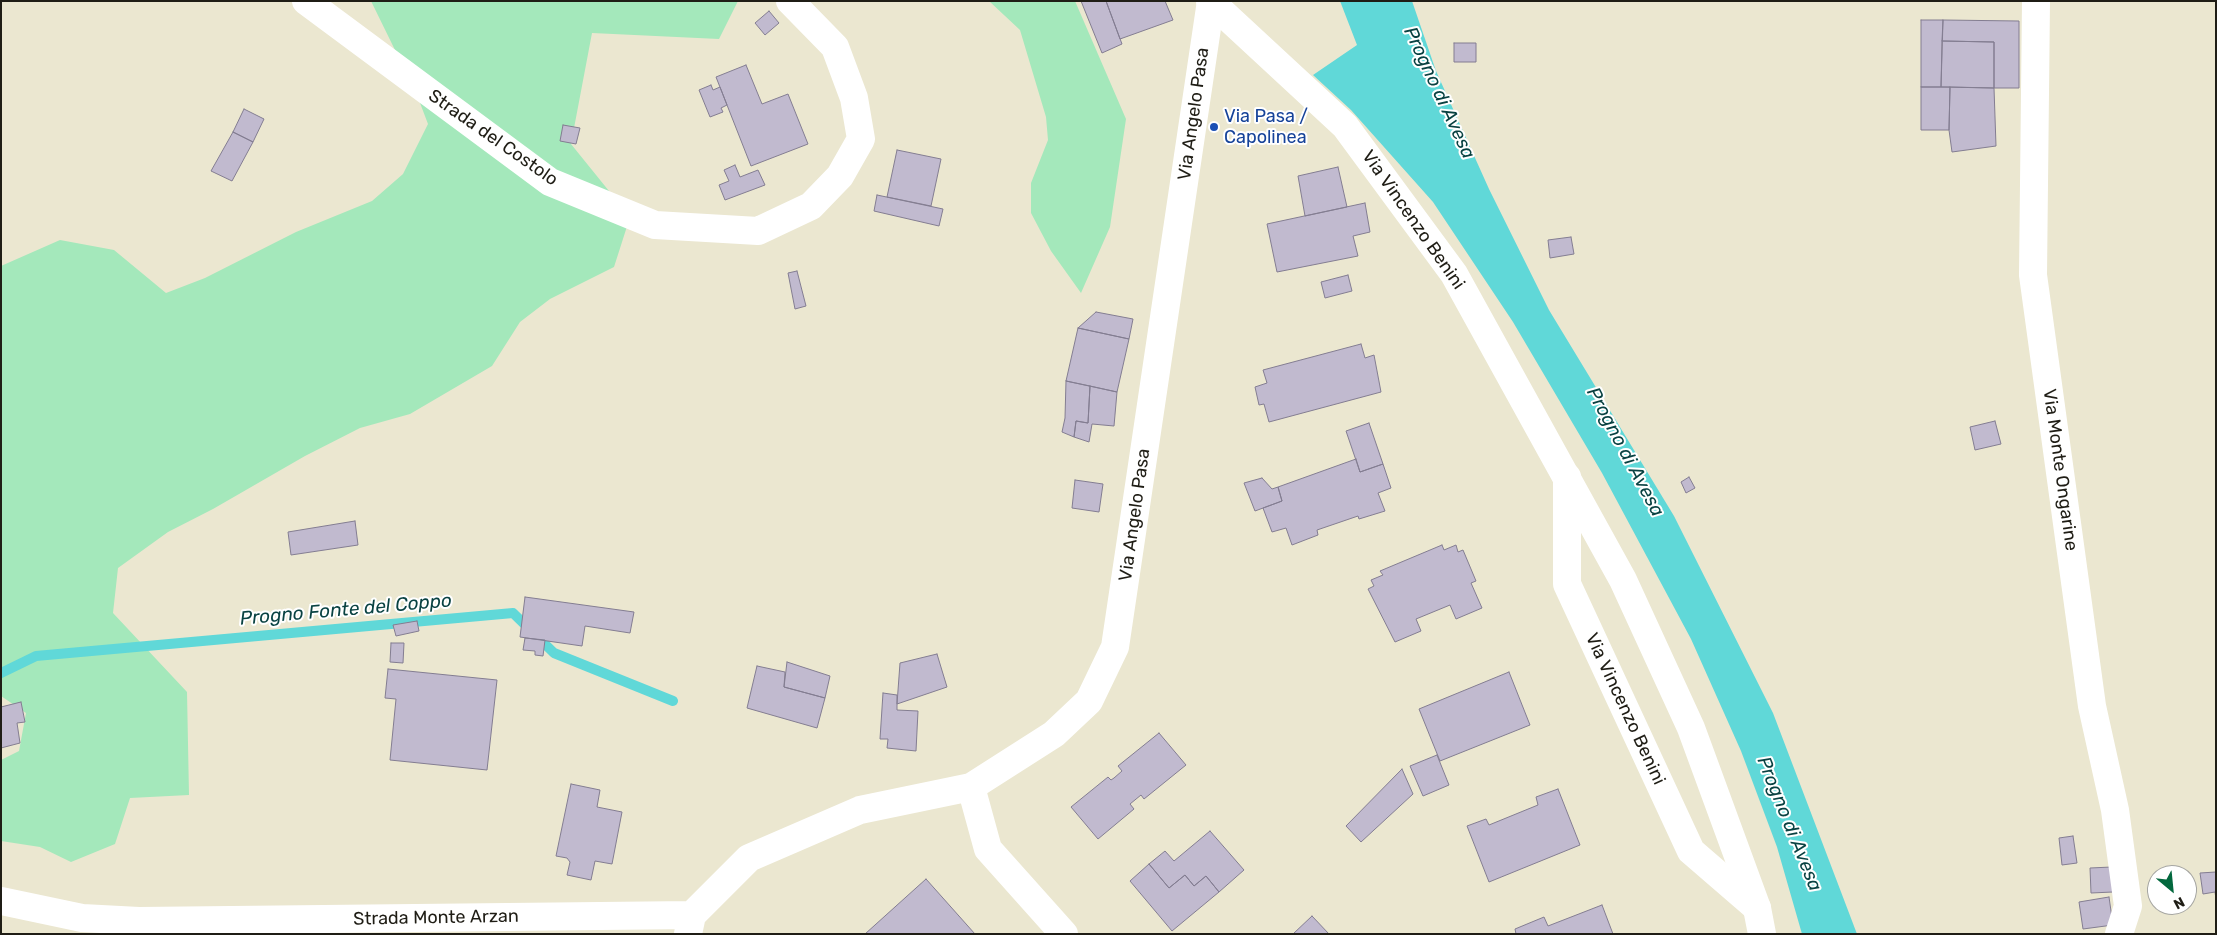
<!DOCTYPE html>
<style>
body{margin:0}
#map{position:relative;width:2217px;height:935px;overflow:hidden;background:#ebe7d0;font-family:Rubik,sans-serif}
canvas{display:block}
.frame{position:absolute;inset:0;border:2px solid #1f1d15;pointer-events:none}
.north{position:absolute;left:2147px;top:865px;width:50px;height:50px;box-sizing:border-box;background:#fff;border:1px solid #a5a5a1;border-radius:50%;rotate:152deg;font-size:14px;font-weight:700;line-height:20px;text-align:center;color:#1f1d15}
.north::after{content:'';display:block;margin:auto;width:18px;height:22px;background:#03683e;clip-path:polygon(50% 0,100% 100%,50% 72%,0 100%)}
</style>
<div id="map">
<canvas width="2217" height="935"></canvas>
<div class="frame"></div>
<div class="north">N</div>
</div>
<script>
const context = document.querySelector('canvas').getContext('2d');
context.lineJoin = 'round';
function fill(path, color) { context.fillStyle = color; context.fill(path, 'evenodd'); }
const toPath = rows => new Path2D(rows.map(r => 'M' + r).join(''));
function stroke(path, color, width, dash) { context.strokeStyle = color; context.lineWidth = width; context.lineCap = dash ? 'butt' : 'round'; context.setLineDash(dash || []); context.stroke(path); }
function drawText(font, color, halo, rows, align = 'center') {
  context.font = font + ' Rubik,sans-serif'; context.lineWidth = 4; context.setLineDash([]); context.textBaseline = 'middle'; context.strokeStyle = halo; context.fillStyle = color; for (const [text, x, y, turn = 0] of rows) {
    context.save(); context.translate(x, y); context.rotate((+turn || 0) * Math.PI / 180); context.textAlign = isNaN(turn) ? turn : align; if (halo) context.strokeText(text, 0, 0); context.fillText(text, 0, 0); context.restore();
  }
}
fill(toPath([
 [371,1,738,1,719,39,592,33,571,144,630,217,614,267,550,299,520,322,492,366,410,414,360,428,305,456,213,509,168,532,118,568,113,613,187,692,189,795,130,798,115,844,71,862,40,847,1,841,1,760,19,751,26,713,1,696,1,266,60,240,114,250,166,293,205,278,296,232,372,201,403,174,428,124,417,95],
 [989,1,1075,1,1126,119,1110,227,1081,293,1051,251,1031,213,1031,183,1048,140,1046,117,1020,30]
]), '#a4e8bb');
fill(toPath([
 [1340,1,1412,1,1436,71,1489,189,1549,310,1674,516,1773,713,1857,934,1802,934,1777,847,1741,751,1691,639,1602,473,1513,322,1433,202,1351,110,1313,75,1357,45]
]), '#60d8d8');
stroke(toPath([
 [1,673,36,656,513,613,554,653,673,701]
]), '#60d8d8', 10);
const building = toPath([
 [1081,1,1106,1,1122,44,1102,53,1081,1],
 [1106,1,1165,1,1173,20,1120,39,1106,1],
 [769,11,779,23,765,35,755,23,769,11],
 [1921,20,1943,20,1941,87,1921,87,1921,20],
 [1943,20,2019,21,2019,88,1994,88,1994,42,1942,41,1943,20],
 [1942,41,1994,42,1994,88,1941,87,1942,41],
 [1454,43,1476,43,1476,62,1454,62,1454,43],
 [746,65,762,104,788,94,808,144,751,166,716,77,746,65],
 [711,85,713,90,720,87,727,105,721,108,723,112,710,117,699,90,711,85],
 [1921,87,1950,87,1949,130,1921,130,1921,87],
 [1950,87,1994,88,1996,146,1952,152,1949,130,1950,87],
 [244,109,264,119,253,142,233,132,244,109],
 [563,125,580,128,576,144,560,141,563,125],
 [233,132,253,142,232,181,211,171,233,132],
 [897,150,941,159,931,206,887,197,897,150],
 [735,165,740,177,758,170,765,185,725,200,719,185,729,181,724,170,735,165],
 [1338,167,1347,207,1305,216,1298,176,1338,167],
 [877,195,943,209,939,226,874,211,877,195],
 [1365,203,1370,232,1353,236,1358,256,1277,272,1267,224,1365,203],
 [1571,237,1574,254,1550,258,1548,240,1571,237],
 [797,271,806,306,795,309,788,273,797,271],
 [1348,275,1352,291,1325,298,1321,282,1348,275],
 [1096,312,1133,319,1129,339,1078,328,1096,312],
 [1078,328,1129,339,1117,392,1066,381,1078,328],
 [1361,344,1365,358,1374,355,1381,392,1269,422,1264,404,1259,405,1255,387,1267,383,1263,370,1361,344],
 [1066,381,1090,386,1088,423,1076,421,1074,437,1062,432,1065,418,1066,381],
 [1090,386,1117,392,1114,426,1092,424,1089,442,1074,437,1076,421,1088,423,1090,386],
 [1995,421,2001,444,1975,450,1970,427,1995,421],
 [1369,423,1383,464,1360,472,1346,431,1369,423],
 [1356,459,1360,472,1383,464,1391,488,1378,493,1385,511,1359,519,1358,516,1317,530,1318,535,1292,545,1286,528,1272,532,1263,508,1282,501,1278,487,1356,459],
 [1689,477,1695,488,1686,493,1681,482,1689,477],
 [1262,478,1272,489,1278,487,1282,501,1255,511,1244,483,1262,478],
 [1075,480,1103,484,1099,512,1072,508,1075,480],
 [355,521,358,545,291,555,288,532,355,521],
 [1442,545,1444,550,1456,545,1458,552,1463,550,1476,581,1471,583,1482,608,1456,619,1450,605,1416,619,1421,631,1395,642,1368,589,1374,586,1371,580,1383,575,1380,571,1442,545],
 [525,597,634,612,630,633,585,626,582,646,520,637,525,597],
 [417,621,419,631,396,636,393,625,417,621],
 [525,638,545,640,543,656,535,655,535,651,523,650,525,638],
 [391,643,404,643,403,663,390,662,391,643],
 [937,654,947,687,897,704,900,663,937,654],
 [787,662,830,676,825,698,784,687,787,662],
 [757,666,785,672,784,687,825,698,817,728,747,708,757,666],
 [388,669,497,680,487,770,390,760,396,699,385,698,388,669],
 [1509,672,1530,725,1440,761,1419,709,1509,672],
 [883,693,897,695,897,710,918,711,916,751,887,748,888,739,880,739,883,693],
 [21,702,25,722,17,723,20,743,1,748,1,707,21,702],
 [1159,733,1186,765,1144,799,1141,795,1130,804,1134,809,1098,839,1071,807,1108,777,1111,780,1114,778,1122,771,1118,766,1159,733],
 [1437,755,1449,785,1423,796,1410,766,1437,755],
 [1402,769,1413,794,1361,842,1346,826,1402,769],
 [571,784,600,790,597,807,622,812,612,864,595,861,591,880,567,875,570,862,567,858,556,856,571,784],
 [1558,789,1580,845,1489,882,1467,826,1486,819,1489,825,1538,805,1536,797,1558,789],
 [1210,831,1244,870,1219,892,1206,876,1194,886,1185,875,1169,888,1149,864,1165,851,1174,861,1210,831],
 [2073,836,2077,863,2062,865,2059,838,2073,836],
 [1149,864,1169,888,1185,875,1194,886,1206,876,1219,892,1172,931,1130,881,1149,864],
 [2112,867,2113,892,2091,893,2090,868,2112,867],
 [2216,872,2216,899,2215,892,2203,894,2200,873,2216,872],
 [926,879,975,934,865,934,926,879],
 [2109,897,2113,925,2083,929,2079,902,2109,897],
 [1602,905,1613,934,1516,934,1515,929,1544,917,1548,926,1602,905],
 [1312,916,1329,934,1293,934,1312,916]
]);
fill(building, '#c1bacf');
stroke(building, '#837d91', 1);
stroke(toPath([
 [306,1,550,182,655,225,758,231,811,206,840,176,861,139,854,98,835,47,790,1],
 [2036,1,2033,275,2092,706,2115,810,2128,906,2119,934],
 [1567,477,1567,584,1691,851,1757,908],
 [971,787,988,849,1064,934],
 [1,901,82,918,139,921,692,915],
 [688,934,692,915,749,858,860,810,971,787,1054,734,1089,701,1115,647,1211,1]
]), '#fff', 28);
stroke(toPath([
 [1210,1,1345,126,1454,274,1623,580,1691,728,1757,908,1762,934]
]), '#fff', 28);
for (const [x, y, r, color] of [
 [1214,127,5,"#1a4fb4"]
]) { const dot = new Path2D(); dot.arc(x, y, r, 0, 2 * Math.PI); context.fillStyle = color; context.fill(dot); stroke(dot, '#fff', 2); }
drawText('18px', '#1f1d15', '#fff', [
 ["Via Angelo Pasa",1194,114,-82],
 ["Strada del Costolo",493,138,35],
 ["Via Vincenzo Benini",1413,220,55],
 ["Via Monte Ongarine",2060,470,82],
 ["Via Angelo Pasa",1135,515,-82],
 ["Via Vincenzo Benini",1625,709,65],
 ["Strada Monte Arzan",436,918,-1]
]);
drawText('18px', '#164399', '#fff', [
 ["Via Pasa /",1224,117],
 ["Capolinea",1224,138]
], 'left');
drawText('italic 19px', '#094242', '#fff', [
 ["Progno di Avesa",1439,93,65],
 ["Progno di Avesa",1625,452,62],
 ["Progno Fonte del Coppo",346,610,-5],
 ["Progno di Avesa",1789,824,68]
]);
</script>
